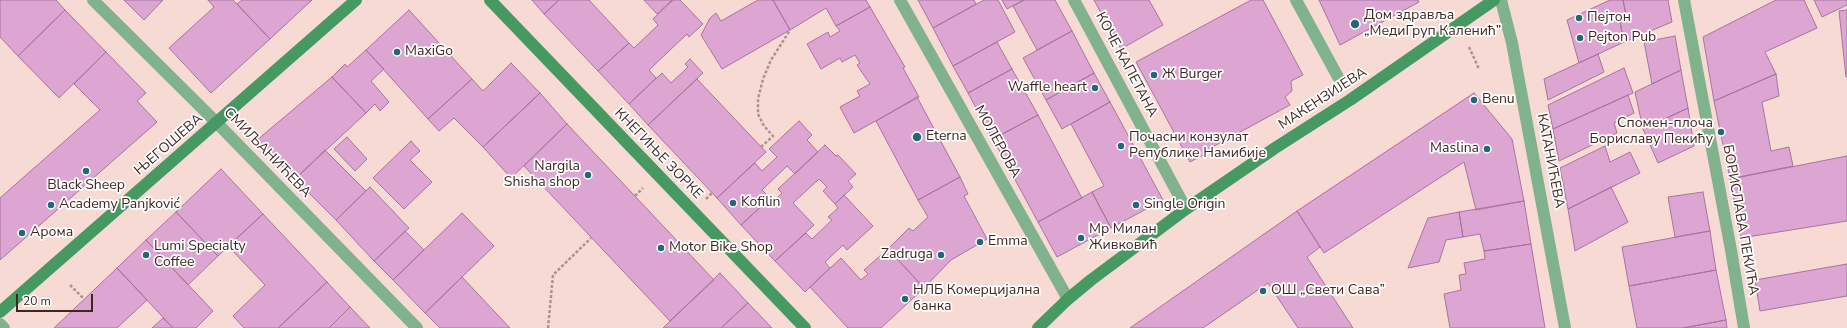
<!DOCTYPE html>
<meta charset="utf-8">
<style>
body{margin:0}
#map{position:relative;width:1847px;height:328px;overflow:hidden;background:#f8dad4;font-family:"Nunito Sans",sans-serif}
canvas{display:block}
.scale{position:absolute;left:16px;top:294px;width:77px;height:18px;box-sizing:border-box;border:2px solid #412620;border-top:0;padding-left:5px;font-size:12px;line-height:14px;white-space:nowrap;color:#412620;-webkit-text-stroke:3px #fff;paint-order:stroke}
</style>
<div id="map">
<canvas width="1847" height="328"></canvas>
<div class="scale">20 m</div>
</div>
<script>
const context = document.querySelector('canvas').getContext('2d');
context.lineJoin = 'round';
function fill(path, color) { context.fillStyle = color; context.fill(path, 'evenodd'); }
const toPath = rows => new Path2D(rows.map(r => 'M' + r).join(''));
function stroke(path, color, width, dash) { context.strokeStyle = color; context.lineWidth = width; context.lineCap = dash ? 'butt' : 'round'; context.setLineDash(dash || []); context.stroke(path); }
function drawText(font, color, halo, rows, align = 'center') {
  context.font = font + ' "Nunito Sans",sans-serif'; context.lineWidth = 3.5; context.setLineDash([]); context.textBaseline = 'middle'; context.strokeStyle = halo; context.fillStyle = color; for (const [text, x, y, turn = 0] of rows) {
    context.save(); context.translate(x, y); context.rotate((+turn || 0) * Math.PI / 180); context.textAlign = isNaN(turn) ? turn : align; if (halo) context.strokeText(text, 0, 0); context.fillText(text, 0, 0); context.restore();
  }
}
const building = toPath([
 [0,0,56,0,65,10,18,56,0,37,0,0],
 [124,0,163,0,144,20,124,0],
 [208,0,233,0,270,39,211,93,169,48,214,7,208,0],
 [242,0,312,0,270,39,237,4,242,0],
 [532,0,559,0,544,14,532,0],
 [559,0,589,0,629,43,598,71,544,14,559,0],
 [644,0,672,0,657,14,644,0],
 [673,0,680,0,703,24,689,37,687,34,649,70,656,78,629,104,598,71,629,43,634,48,658,25,653,19,673,0],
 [758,0,773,0,790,30,722,69,701,35,710,18,716,13,721,21,758,0],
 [773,0,866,0,870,7,836,26,826,8,790,30,773,0],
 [918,0,974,0,976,4,933,28,918,0],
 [984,0,998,0,1015,32,953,66,933,28,984,0],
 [1002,0,1024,0,1007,9,1002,0],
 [1024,0,1055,0,1072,31,1037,50,1013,6,1024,0],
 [1094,0,1149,0,1163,25,1121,49,1094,0],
 [1251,0,1263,0,1303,75,1291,81,1292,91,1285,97,1290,105,1207,150,1209,152,1190,162,1136,62,1251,0],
 [1319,0,1418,0,1419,2,1340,45,1319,0],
 [1610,0,1623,0,1627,20,1620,22,1624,42,1579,63,1567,20,1610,0],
 [1623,0,1668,0,1672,22,1624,42,1620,22,1627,20,1623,0],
 [1776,0,1804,0,1817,28,1765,52,1776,74,1714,101,1703,37,1776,0],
 [1814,0,1847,0,1847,5,1822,17,1814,0],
 [870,7,905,67,903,68,919,97,854,133,840,107,860,96,857,91,870,84,857,65,860,63,855,55,842,62,840,58,821,69,807,44,828,32,830,37,840,31,836,26,870,7],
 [65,10,106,52,59,98,18,56,65,10],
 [409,10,472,79,428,119,366,50,409,10],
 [1847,10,1847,77,1846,77,1839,11,1847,10],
 [1072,31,1094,73,1046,100,1023,58,1072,31],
 [1675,36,1681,70,1652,84,1644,42,1675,36],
 [997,42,1012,69,968,93,953,66,997,42],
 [366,50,384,69,371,81,389,102,380,111,375,104,366,113,332,77,345,64,347,67,366,50],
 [106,52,146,93,137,101,157,122,0,260,0,198,100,110,74,84,106,52],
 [1598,54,1604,72,1548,100,1544,79,1598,54],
 [690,59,703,73,648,125,629,104,662,73,671,83,688,67,685,64,690,59],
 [511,63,540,93,483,147,454,118,439,131,428,119,472,79,483,91,511,63],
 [1624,68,1633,93,1553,129,1548,105,1624,68],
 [1012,69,1038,115,993,139,968,93,1012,69],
 [1681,70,1688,108,1643,129,1635,92,1681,70],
 [1094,73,1110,102,1062,129,1046,100,1094,73],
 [1776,74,1779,96,1762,102,1771,151,1789,147,1793,166,1730,179,1714,101,1776,74],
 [332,77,366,113,295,179,257,140,332,77],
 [697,79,766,152,717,198,648,125,697,79],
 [540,93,567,124,511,178,483,147,540,93],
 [1474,93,1512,139,1524,201,1476,210,1464,162,1324,253,1297,211,1474,93],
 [1628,95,1634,113,1614,123,1617,133,1559,161,1553,129,1628,95],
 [917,97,960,177,918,200,876,121,917,97],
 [1110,102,1163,200,1111,228,1092,192,1104,186,1071,124,1110,102],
 [1688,108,1694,146,1658,163,1643,129,1688,108],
 [1038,115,1082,198,1038,222,993,139,1038,115],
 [799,121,812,135,807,140,818,152,795,174,787,166,762,190,770,198,741,225,717,198,755,163,762,171,777,157,769,149,799,121],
 [567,124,714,280,670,321,524,166,567,124],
 [347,137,367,159,355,171,334,149,347,137],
 [411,141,420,151,410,160,432,182,404,209,373,178,411,141],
 [825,145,836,156,838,155,856,174,848,181,853,187,835,204,823,191,827,187,819,179,793,203,814,225,775,261,741,225,767,201,770,205,782,193,778,189,825,145],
 [1605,146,1610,162,1630,152,1640,173,1568,209,1560,168,1605,146],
 [325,150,366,191,336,220,295,179,325,150],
 [1847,156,1847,221,1741,238,1730,179,1847,156],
 [221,169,263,214,218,256,176,212,221,169],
 [960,177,968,194,964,196,987,239,951,260,924,288,888,249,909,228,913,231,928,217,918,200,960,177],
 [370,187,409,228,374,261,336,220,370,187],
 [1611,187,1628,222,1575,251,1568,209,1611,187],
 [1092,192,1111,228,1057,257,1038,222,1092,192],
 [1703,192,1710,231,1675,237,1668,197,1703,192],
 [844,195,873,226,847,250,843,245,825,262,830,268,805,292,775,261,806,233,812,239,832,220,828,217,838,208,835,204,844,195],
 [1524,201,1531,244,1484,251,1480,234,1463,237,1459,212,1524,201],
 [1297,211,1320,247,1307,257,1353,328,1298,328,1268,283,1203,328,1130,328,1297,211],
 [176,212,218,256,188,285,146,240,176,212],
 [1459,212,1463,237,1446,240,1439,262,1408,268,1428,218,1459,212],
 [462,213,494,246,425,313,393,280,462,213],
 [263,214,327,282,278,328,244,328,233,316,265,285,228,246,263,214],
 [405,231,424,250,393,280,374,261,405,231],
 [1710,231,1716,270,1629,286,1622,247,1710,231],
 [146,240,213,311,196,328,173,328,117,268,146,240],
 [1531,244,1545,328,1450,328,1444,294,1461,290,1459,275,1466,274,1464,263,1485,259,1484,251,1531,244],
 [888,249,924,288,881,328,848,328,810,287,841,258,861,280,868,274,864,270,888,249],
 [1847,264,1847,296,1760,311,1755,280,1847,264],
 [117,268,147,300,117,328,54,328,117,268],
 [1716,270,1726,320,1683,328,1637,328,1629,286,1716,270],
 [720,273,748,303,721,328,663,328,720,273],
 [462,277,510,328,440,328,425,313,462,277],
 [327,282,350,307,329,328,278,328,327,282],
 [748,303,772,328,721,328,748,303],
 [350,307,370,328,329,328,350,307],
 [163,318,173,328,152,328,163,318],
 [1726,320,1727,328,1683,328,1726,320]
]);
fill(building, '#dca5d2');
stroke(building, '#a8749e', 1);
stroke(toPath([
 [1469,47,1479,69],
 [761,147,773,136,764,126,758,114,758,99,763,79,771,60,790,30],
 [635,196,643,188],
 [706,199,712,193],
 [70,285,84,299],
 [548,328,553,275,591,238]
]), '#ae918b', 2.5, [3, 2]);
stroke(toPath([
 [93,0,217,123,417,328],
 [900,0,1068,299],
 [1074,0,1186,209],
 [1296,0,1338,77],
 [1501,0,1512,43,1565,328],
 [1684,0,1731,250,1744,328],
 [0,324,4,328]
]), '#7fb28d', 12);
stroke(toPath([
 [490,0,805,328],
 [0,312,356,0],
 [1038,328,1068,299,1091,280,1186,209,1275,148,1350,100,1494,0]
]), '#469963', 12);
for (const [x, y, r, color] of [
 [1579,18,4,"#226977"],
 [1355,24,5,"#226977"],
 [1580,38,4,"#226977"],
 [397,52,4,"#226977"],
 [1154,75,4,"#226977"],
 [1095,88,4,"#226977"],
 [1474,100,4,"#226977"],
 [1721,132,4,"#226977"],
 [917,137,5,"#226977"],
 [1121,146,4,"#226977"],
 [1487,149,4,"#226977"],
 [86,171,4,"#226977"],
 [588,175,4,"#226977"],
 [733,203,4,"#226977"],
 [51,205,4,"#226977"],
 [1136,205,4,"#226977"],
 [22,233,4,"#226977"],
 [1081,238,4,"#226977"],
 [980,242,4,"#226977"],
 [661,248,4,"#226977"],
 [146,255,4,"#226977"],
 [941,255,4,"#226977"],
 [1263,291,4,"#226977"],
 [905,299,4,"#226977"]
]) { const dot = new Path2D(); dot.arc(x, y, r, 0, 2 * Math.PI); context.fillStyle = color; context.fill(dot); stroke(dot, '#fff', 1.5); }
drawText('14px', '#412620', '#fff', [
 ["Дом здравља",1364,16],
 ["„МедиГруп Каленић”",1364,32],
 ["Пејтон",1587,18],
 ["Pejton Pub",1588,38],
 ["MaxiGo",405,52],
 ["Ж Burger",1162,75],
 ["Waffle heart",1087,88,"right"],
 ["Benu",1482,100],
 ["Спомен-плоча",1713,124,"right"],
 ["Бориславу Пекићу",1713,140,"right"],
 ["Eterna",926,137],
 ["Почасни конзулат",1129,138],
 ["Републике Намибије",1129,154],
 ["Maslina",1479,149,"right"],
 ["Nargila",580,167,"right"],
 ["Shisha shop",580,183,"right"],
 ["Black Sheep",86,186,"center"],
 ["Kofilin",741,203],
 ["Academy Panjković",59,205],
 ["Single Origin",1144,205],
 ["Мр Милан",1089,230],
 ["Живковић",1089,246],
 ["Арома",30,233],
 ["Emma",988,242],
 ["Lumi Specialty",154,247],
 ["Coffee",154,263],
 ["Motor Bike Shop",669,248],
 ["Zadruga",933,255,"right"],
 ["НЛБ Комерцијална",913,291],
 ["банка",913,307],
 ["ОШ „Свети Сава”",1271,291]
], 'left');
drawText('14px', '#412620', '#fff', [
 ["КОЧЕ КАПЕТАНА",1126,65,62],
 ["МАКЕНЗИЈЕВА",1323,99,-33],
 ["МОЛЕРОВА",997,142,61],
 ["ЊЕГОШЕВА",169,145,-41],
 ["СМИЉАНИЋЕВА",267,153,46],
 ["КНЕГИЊЕ ЗОРКЕ",658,154,46],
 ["КАТАНИЋЕВА",1550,161,79],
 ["БОРИСЛАВА ПЕКИЋА",1740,220,80]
]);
</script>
